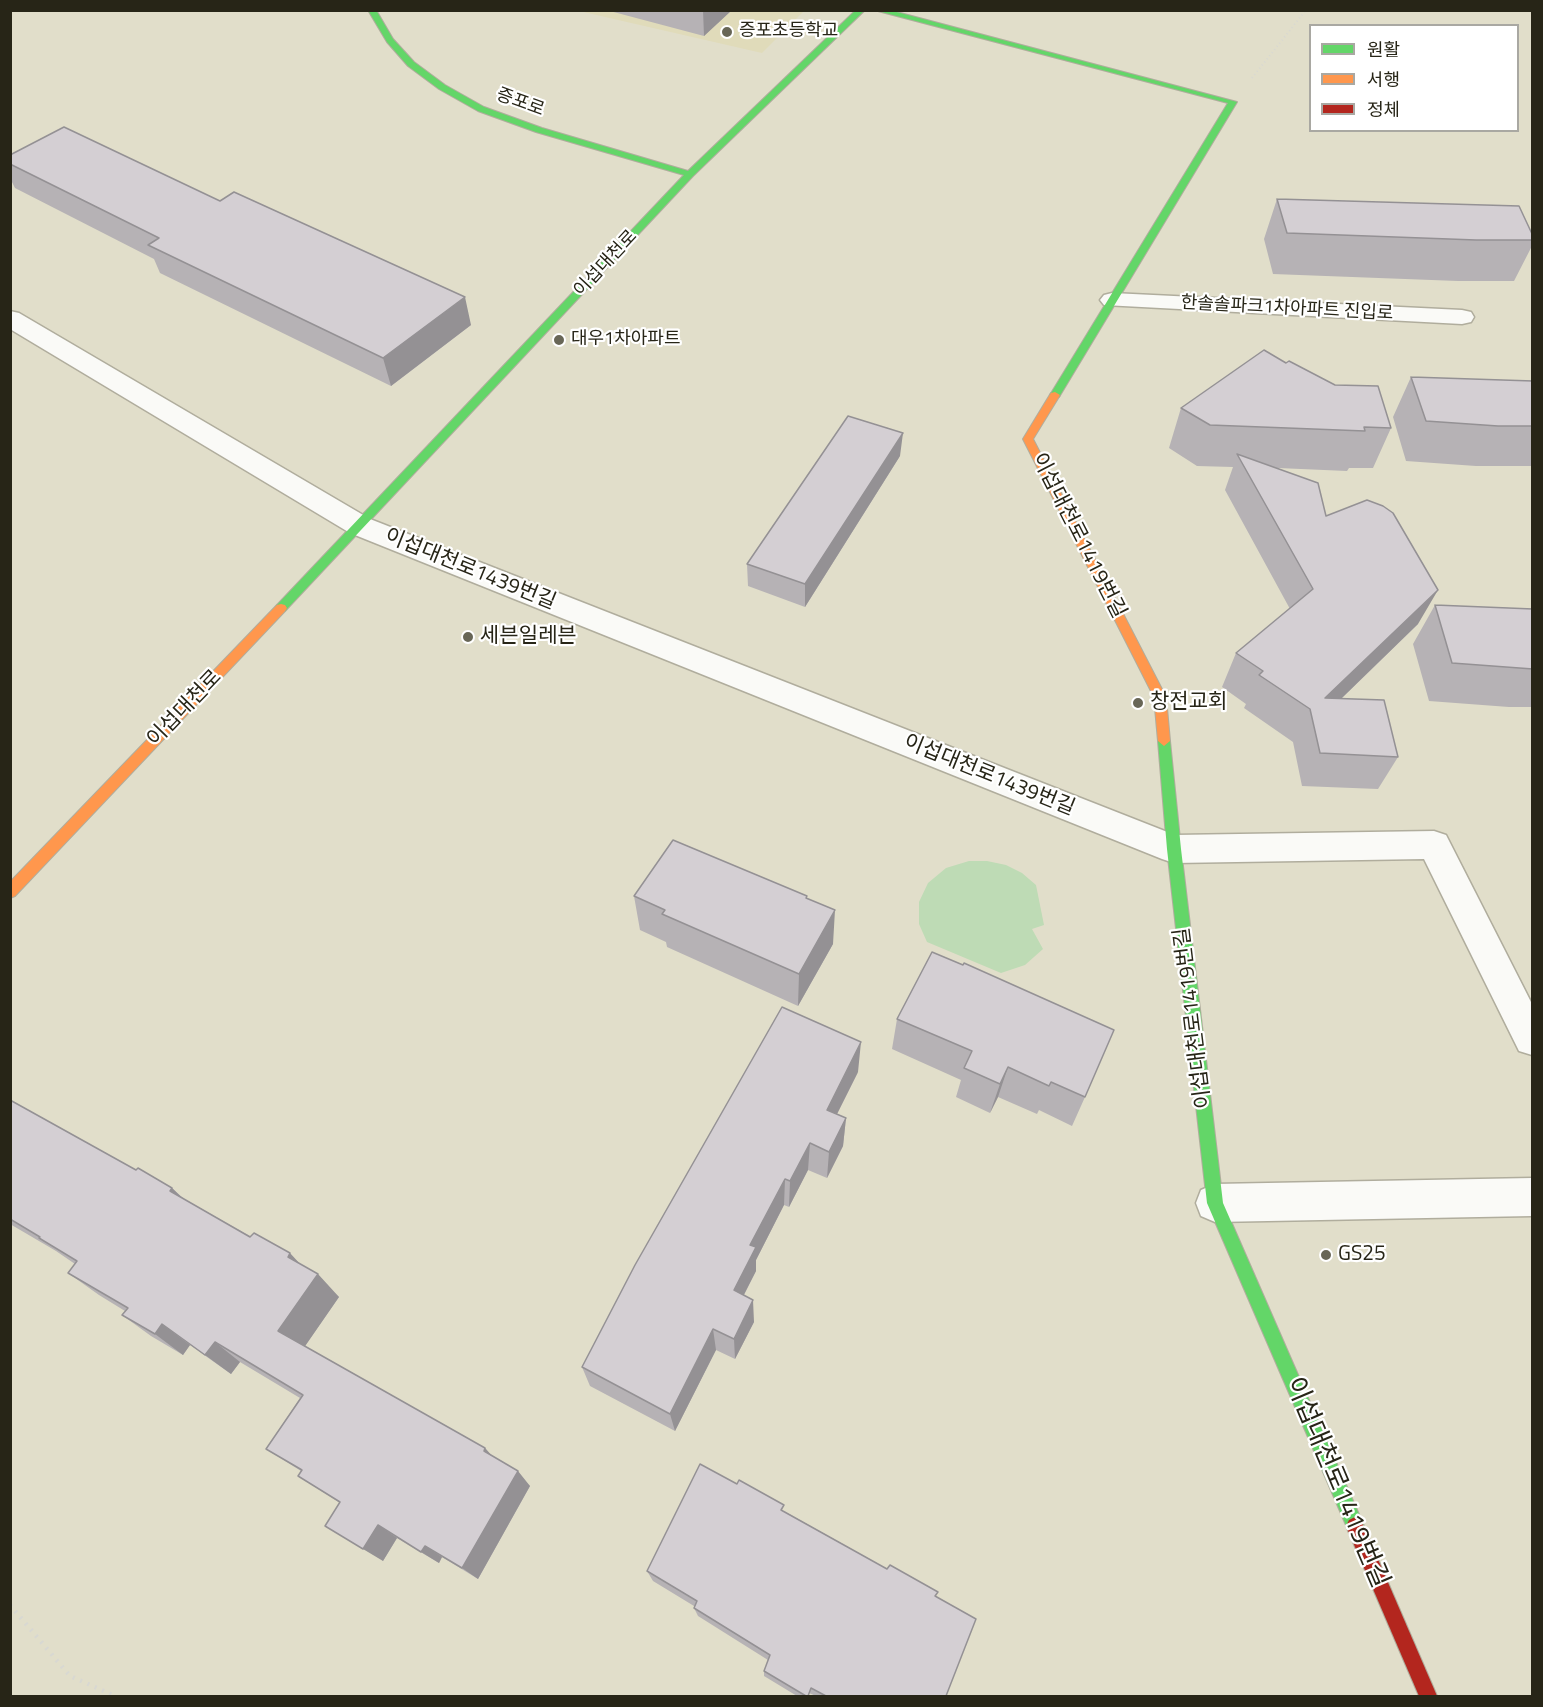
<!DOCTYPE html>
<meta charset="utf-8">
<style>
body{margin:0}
#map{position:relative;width:1543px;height:1707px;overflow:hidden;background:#e1deca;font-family:"Titillium Web","Noto Sans KR",sans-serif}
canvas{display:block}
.frame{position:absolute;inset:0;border:12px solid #272517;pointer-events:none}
.legend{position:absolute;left:1309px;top:24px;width:210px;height:108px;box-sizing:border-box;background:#fff;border:2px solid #a9a8a2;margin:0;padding:8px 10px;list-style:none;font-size:18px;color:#272517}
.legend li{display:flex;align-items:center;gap:12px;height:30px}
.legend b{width:30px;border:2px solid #a9a8a2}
</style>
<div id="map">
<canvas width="1543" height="1707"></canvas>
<div class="frame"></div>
<ul class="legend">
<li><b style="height:8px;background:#63d668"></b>원활</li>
<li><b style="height:8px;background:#ff974d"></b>서행</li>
<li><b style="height:8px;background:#b3261e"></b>정체</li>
</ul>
</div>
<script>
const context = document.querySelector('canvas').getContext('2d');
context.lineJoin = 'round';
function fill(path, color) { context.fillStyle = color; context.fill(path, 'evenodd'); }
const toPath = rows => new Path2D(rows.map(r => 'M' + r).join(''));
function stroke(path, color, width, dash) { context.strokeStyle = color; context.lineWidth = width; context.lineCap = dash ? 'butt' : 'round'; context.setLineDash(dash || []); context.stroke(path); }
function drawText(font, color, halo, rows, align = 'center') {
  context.font = font + ' "Titillium Web","Noto Sans KR",sans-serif'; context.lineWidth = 4.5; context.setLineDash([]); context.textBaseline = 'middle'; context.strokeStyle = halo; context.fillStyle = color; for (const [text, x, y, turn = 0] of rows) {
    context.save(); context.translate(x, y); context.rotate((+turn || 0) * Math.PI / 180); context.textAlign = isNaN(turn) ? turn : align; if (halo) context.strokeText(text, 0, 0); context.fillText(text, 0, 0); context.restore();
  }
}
fill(toPath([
 [579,11,804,11,762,53]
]), '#e0dbba');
fill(toPath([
 [969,861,987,861,1006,865,1022,873,1036,885,1044,925,1032,929,1043,949,1025,965,1001,973,927,942,919,924,919,902,928,883,946,868]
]), '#bedbb5');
const street = toPath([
 [1112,293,1462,310,1471,312,1474,317,1471,322,1462,324,1104,305,1100,300,1104,295,1112,293],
 [10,311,19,313,370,519,1175,835,1434,831,1446,835,1532,1004,1532,1055,1519,1051,1424,859,1174,863,1162,859,350,533,10,329,10,311],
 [1532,1178,1532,1216,1215,1222,1201,1216,1196,1203,1201,1190,1215,1184,1532,1178]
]);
const fast = toPath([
 [368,10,376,10,393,39,414,62,445,85,484,107,542,128,688,171,856,10,865,10,693,176,285,611,281,612,277,611,275,608,277,605,684,175,536,132,478,111,439,89,408,66,387,42,368,10],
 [874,10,889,10,1237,102,1059,397,1055,398,1050,395,1228,103,874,10],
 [1164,736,1170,741,1181,849,1223,1203,1364,1526,1361,1532,1355,1535,1349,1532,1207,1203,1167,849,1158,741,1164,736]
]);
const slow = toPath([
 [1055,392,1060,395,1033,439,1166,697,1170,741,1164,746,1158,741,1154,697,1023,439,1051,393,1055,392],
 [281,604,285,605,287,608,285,611,15,896,10,898,10,882,277,605,281,604]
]);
const jam = toPath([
 [1355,1517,1361,1520,1437,1696,1419,1696,1346,1526,1349,1520,1355,1517]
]);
stroke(street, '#b0ad9d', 3);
stroke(fast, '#b0ad9d', 2);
stroke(slow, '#b0ad9d', 2);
stroke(jam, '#b0ad9d', 2);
stroke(toPath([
 [1252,78,1306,10]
]), '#d8d8d2', 2, [1, 3]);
stroke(toPath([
 [10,1605,70,1676,115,1696]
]), '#d8d8d2', 4.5, [2, 6]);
fill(street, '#fafaf7');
fill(fast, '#63d668');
fill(slow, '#ff974d');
fill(jam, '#b3261e');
fill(toPath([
 [606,10,732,10,704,36],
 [10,155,471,325,391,386,160,273,154,259,15,188,10,178],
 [1277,199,1533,236,1533,244,1514,281,1458,281,1273,274,1264,239],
 [1411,377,1533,381,1533,466,1476,466,1406,461,1393,417],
 [1181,408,1391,428,1373,468,1349,468,1347,471,1278,468,1326,516,1418,624,1342,698,1398,757,1378,789,1302,786,1293,742,1244,708,1246,704,1222,687,1236,653,1290,609,1225,490,1233,467,1197,466,1169,448],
 [900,456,805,607,748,586,747,564],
 [1435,605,1533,609,1533,707,1509,707,1429,701,1413,644],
 [634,896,807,896,807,898,833,944,798,1006,667,947,666,942,640,930],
 [932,952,1085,1097,1072,1126,1039,1110,1037,1114,998,1097,990,1113,956,1097,961,1080,892,1049,897,1019],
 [858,1072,837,1114,846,1118,843,1146,827,1178,808,1170,789,1207,784,1205,756,1260,756,1271,744,1295,754,1322,735,1359,716,1350,675,1431,590,1386,582,1367],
 [10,1100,136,1170,172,1188,184,1199,300,1264,339,1297,305,1346,485,1448,492,1456,530,1486,478,1579,442,1557,439,1563,397,1538,383,1561,340,1503,298,1476,301,1471,266,1449,300,1398,240,1362,231,1374,190,1345,183,1355,151,1336,122,1315,125,1311,99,1295,68,1273,75,1264,56,1251,10,1224],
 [784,1511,935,1596,946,1696,816,1696,809,1693,808,1696,797,1696,764,1676,764,1671,768,1660,698,1616,694,1608,694,1606,653,1581,647,1571]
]), '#b6b2b5');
fill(toPath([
 [703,10,732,10,704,36],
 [465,297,471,325,391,386,383,358],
 [903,433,900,456,805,607,805,584],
 [1438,590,1418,624,1314,725,1325,698],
 [835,910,833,944,798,1006,799,974],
 [861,1042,858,1072,825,1138,827,1110],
 [1008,1067,998,1097,990,1113,1000,1084],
 [846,1118,843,1146,827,1178,829,1152],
 [810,1143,808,1170,789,1207,790,1181],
 [785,1179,784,1205,756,1260,756,1271,735,1312,734,1290,750,1245],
 [172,1188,198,1213,170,1191],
 [290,1253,312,1277,288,1257],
 [318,1274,339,1297,301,1352,278,1331],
 [753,1300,754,1322,735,1359,734,1339],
 [162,1324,190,1345,183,1355,155,1334],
 [713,1329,716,1350,675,1431,670,1414],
 [215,1342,240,1362,231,1374,205,1355],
 [485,1448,499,1464,484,1451],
 [518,1471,530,1486,478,1579,462,1568],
 [378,1525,397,1538,383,1561,363,1549],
 [425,1546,442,1557,439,1563,421,1552]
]), '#949194');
const building = toPath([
 [64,127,220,201,234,192,465,297,383,358,148,245,159,238,10,164,10,155,64,127],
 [1277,199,1519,206,1533,236,1533,240,1476,240,1287,233,1277,199],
 [1264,350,1286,363,1289,361,1335,385,1378,386,1391,428,1364,427,1365,431,1210,425,1181,408,1264,350],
 [1411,377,1533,381,1533,426,1498,426,1426,421,1411,377],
 [848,416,903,433,805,584,747,564,848,416],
 [1237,454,1318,483,1326,516,1367,500,1383,506,1393,513,1438,590,1325,698,1384,700,1398,757,1320,753,1310,709,1259,675,1263,671,1236,653,1313,589,1237,454],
 [1435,605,1533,609,1533,669,1452,663,1435,605],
 [673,840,807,896,806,898,835,910,799,974,662,914,665,910,634,896,673,840],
 [932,952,963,965,964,963,1114,1030,1085,1097,1051,1082,1049,1086,1008,1067,1000,1084,964,1068,972,1051,897,1019,932,952],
 [782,1007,861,1042,827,1110,846,1118,829,1152,810,1143,790,1181,785,1179,750,1245,756,1247,734,1290,753,1300,734,1339,713,1329,670,1414,582,1367,635,1265,782,1007],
 [10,1100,136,1170,138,1168,172,1188,170,1191,250,1237,254,1233,290,1253,288,1257,318,1274,278,1331,485,1448,484,1451,518,1471,462,1568,425,1546,421,1552,378,1525,363,1549,325,1526,340,1502,298,1476,302,1470,266,1449,303,1395,215,1342,205,1355,162,1324,155,1334,122,1315,128,1308,68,1273,77,1261,39,1238,40,1237,10,1219,10,1100],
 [700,1464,737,1484,739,1480,784,1505,781,1510,887,1569,890,1565,938,1592,935,1596,976,1619,946,1696,826,1696,811,1688,808,1696,806,1696,764,1671,770,1655,694,1608,697,1601,647,1571,700,1464]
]);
fill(building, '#d4cfd3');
stroke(building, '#949194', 1.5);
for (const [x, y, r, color] of [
 [727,32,6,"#686656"],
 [559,340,6,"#686656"],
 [468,637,6,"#686656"],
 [1138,703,6,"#686656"],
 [1326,1255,6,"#686656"]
]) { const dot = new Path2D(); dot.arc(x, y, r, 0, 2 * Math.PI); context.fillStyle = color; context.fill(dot); stroke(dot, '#fff', 2); }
drawText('18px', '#272517', '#fff', [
 ["증포초등학교",739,32],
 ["대우1차아파트",571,340]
], 'left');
drawText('18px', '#272517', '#fff', [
 ["증포로",520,103,20],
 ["이섭대천로",606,264,-47],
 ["한솔솔파크1차아파트 진입로",1287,309,3]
]);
drawText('21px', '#272517', '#fff', [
 ["이섭대천로1419번길",1078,536,63],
 ["이섭대천로1439번길",470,570,22],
 ["이섭대천로",185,709,-46],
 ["이섭대천로1439번길",989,776,22],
 ["이섭대천로1419번길",1194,1018,-97]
]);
drawText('21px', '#272517', '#fff', [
 ["세븐일레븐",480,637],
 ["창전교회",1150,703],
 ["GS25",1338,1255]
], 'left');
drawText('26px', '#272517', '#fff', [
 ["이섭대천로1419번길",1336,1483,67]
]);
</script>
